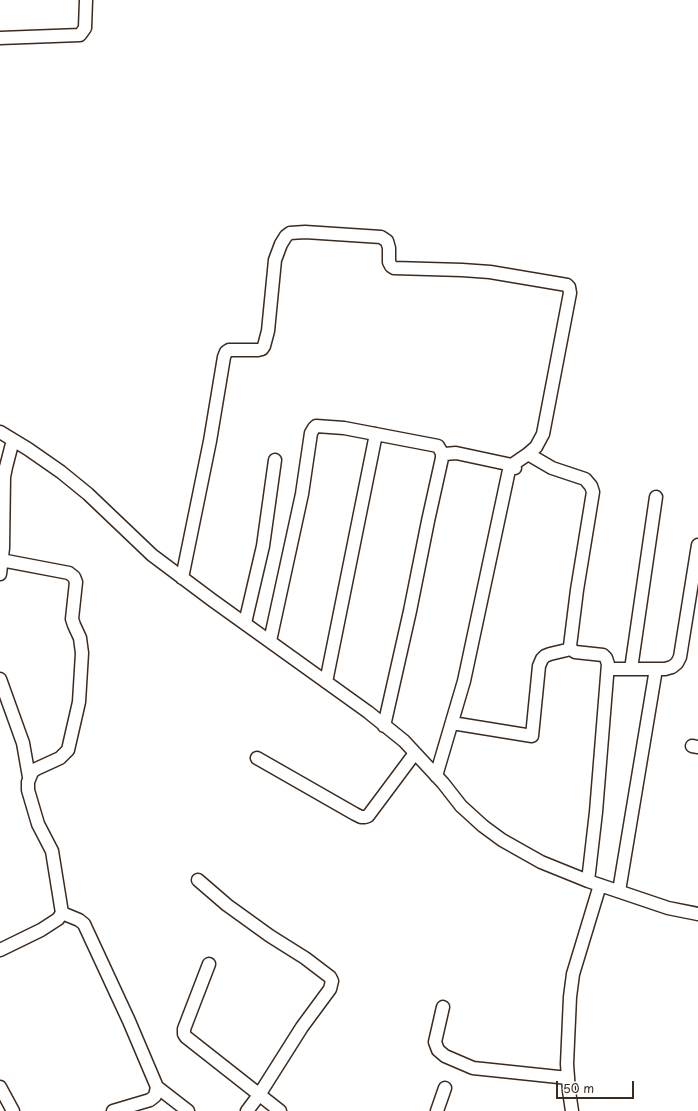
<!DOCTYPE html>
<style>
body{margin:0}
#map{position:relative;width:698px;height:1111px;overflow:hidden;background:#fff;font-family:"Playpen Sans",sans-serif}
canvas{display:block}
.scale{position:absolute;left:556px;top:1081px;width:78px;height:18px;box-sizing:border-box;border:2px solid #3b2a1e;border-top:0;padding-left:5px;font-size:12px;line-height:14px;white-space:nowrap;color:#3b2a1e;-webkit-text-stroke:3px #fff;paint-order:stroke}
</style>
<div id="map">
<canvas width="698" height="1111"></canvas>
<div class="scale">50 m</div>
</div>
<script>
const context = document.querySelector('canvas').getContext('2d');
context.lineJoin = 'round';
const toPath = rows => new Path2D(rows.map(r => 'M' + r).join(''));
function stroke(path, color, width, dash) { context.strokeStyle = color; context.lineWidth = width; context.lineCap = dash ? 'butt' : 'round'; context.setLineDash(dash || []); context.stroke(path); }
const minor = toPath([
 [0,38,80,35,85,28,86,0],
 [0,432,28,449,61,472,88,494,152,555,212,600,368,712,404,741,443,783,461,806,483,826,502,840,541,862,588,881,668,908,698,914],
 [442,453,445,454,456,453,512,465,515,468],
 [528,454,552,468,585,479,591,486,593,492,577,590,570,646,571,649,575,652,603,655,606,658,608,664,596,812,588,881],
 [0,574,3,548,4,477,6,467,13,440],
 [182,578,210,441,224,357,226,352,229,350,258,350,262,349,264,346,268,331,275,260,281,244,286,236,290,233,305,232,381,237,387,241,389,248,389,262,391,266,394,268,462,270,490,272,567,285,569,287,570,293,543,434,536,447,528,454,512,465,509,470,464,681,436,776],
 [245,623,263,546,275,460],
 [270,641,302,494,311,433,314,428,316,426,344,428,438,446,442,453,442,458,428,521,410,611,384,726],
 [608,669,665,669,672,667,677,663,680,657,698,545],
 [631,669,656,497],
 [0,679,23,743,29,777],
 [326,682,376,434],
 [452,723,532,736,539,666,542,659,545,656,550,654,571,649],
 [692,746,698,747],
 [257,758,355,814,361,817,365,817,368,816,415,753],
 [198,880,227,905,270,936,305,958,330,977,332,981,330,989,302,1027,259,1095,247,1111],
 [619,891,656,669],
 [62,913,79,920,84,924,129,1021,157,1087,155,1096,150,1100,113,1111],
 [0,950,41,930,58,919,62,913,52,851,38,824,28,790,28,782,32,772,36,769,60,758,68,750,79,702,82,653,80,638,74,625,72,619,76,582,74,577,69,573,1,560],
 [209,964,184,1029,184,1034,186,1037,280,1111],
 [443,1007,435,1042,438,1050,445,1056,473,1068,568,1078],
 [0,1087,13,1111],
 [157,1087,188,1111],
 [437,1111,445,1088],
 [572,1111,569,1091,567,1064,570,997,573,974,600,885]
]);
stroke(minor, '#3b2a1e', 15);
stroke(minor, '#fff', 12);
</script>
